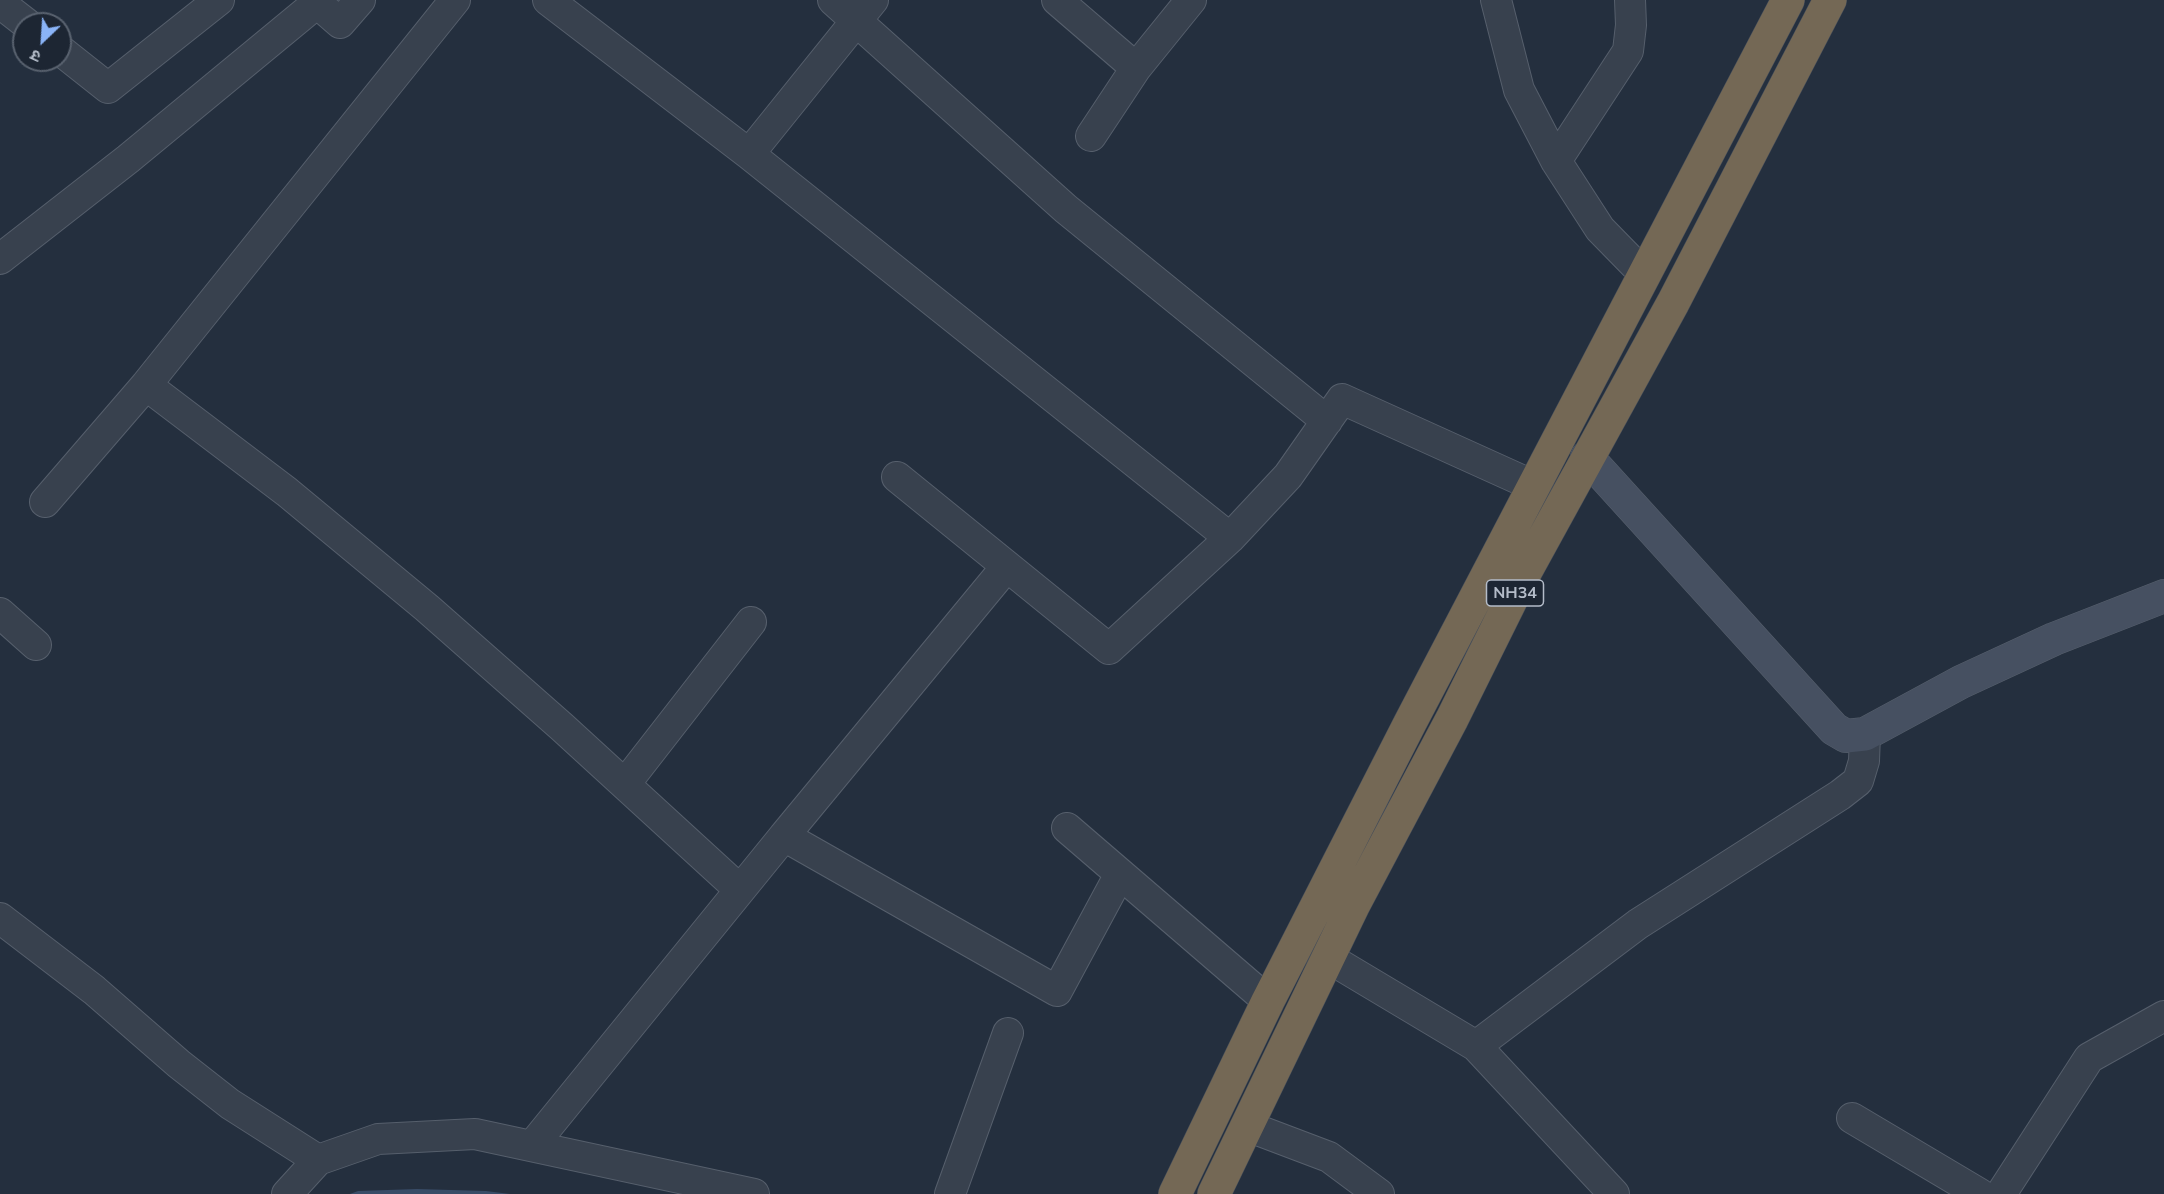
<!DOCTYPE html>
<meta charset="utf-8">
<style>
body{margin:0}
#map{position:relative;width:2164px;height:1194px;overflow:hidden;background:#242f3e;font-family:Mulish,"Noto Sans Devanagari",sans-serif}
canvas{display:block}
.north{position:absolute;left:12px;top:12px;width:60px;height:60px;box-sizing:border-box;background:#1d2633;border:2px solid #59626f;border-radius:50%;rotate:205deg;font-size:16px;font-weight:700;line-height:24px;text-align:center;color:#b4bcc9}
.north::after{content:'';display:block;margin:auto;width:21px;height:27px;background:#8ab4f8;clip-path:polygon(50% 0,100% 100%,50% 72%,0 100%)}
</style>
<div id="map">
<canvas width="2164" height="1194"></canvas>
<div class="north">उ</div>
</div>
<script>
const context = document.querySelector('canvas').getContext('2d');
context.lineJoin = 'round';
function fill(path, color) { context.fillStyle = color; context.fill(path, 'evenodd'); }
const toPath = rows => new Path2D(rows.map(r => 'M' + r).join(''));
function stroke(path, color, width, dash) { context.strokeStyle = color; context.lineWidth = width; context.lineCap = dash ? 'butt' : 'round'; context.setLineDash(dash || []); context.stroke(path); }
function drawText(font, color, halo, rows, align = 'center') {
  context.font = font + ' Mulish,sans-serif'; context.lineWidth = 5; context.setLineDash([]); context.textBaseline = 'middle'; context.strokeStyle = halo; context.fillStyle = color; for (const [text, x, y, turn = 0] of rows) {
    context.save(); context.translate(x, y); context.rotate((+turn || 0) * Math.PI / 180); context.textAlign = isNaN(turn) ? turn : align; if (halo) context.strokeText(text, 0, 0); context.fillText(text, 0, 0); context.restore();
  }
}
fill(toPath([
 [417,1189,486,1191,510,1194,350,1194,358,1191]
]), '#394c67');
const street = toPath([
 [548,0,749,154,1230,538],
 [833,0,1066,209,1327,421],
 [1057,0,1136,68],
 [1496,0,1519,90,1556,161,1600,229,1645,275],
 [0,3,27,24],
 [60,50,108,88,219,0],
 [1091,136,1136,68,1191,0],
 [749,154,873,0],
 [1556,161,1628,51,1631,25,1630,0],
 [0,259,128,159,317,3,340,23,360,0],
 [146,385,287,492,427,608,562,727,740,890],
 [897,477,1109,649,1230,538,1288,476,1342,399,1532,485],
 [45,502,146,385,455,0],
 [0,613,36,645],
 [625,784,751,622],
 [1067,828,1268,1001],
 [784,836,1007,566],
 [0,918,94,990,179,1064,230,1104,318,1160],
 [1327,957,1476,1046,1614,1194],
 [1476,1046,1638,924,1840,795,1858,781,1864,761,1865,734],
 [1852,1118,1980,1194],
 [1247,1126,1329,1157,1379,1194],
 [532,1146,784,836,1057,991,1120,874],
 [287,1194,318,1160,378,1139,475,1134,754,1194],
 [950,1194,1008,1033],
 [2001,1194,2089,1058,2164,1016]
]);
const secondary = toPath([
 [1587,457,1834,729,1846,736,1865,734,1961,682,2054,639,2164,596]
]);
const highway = toPath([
 [1175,1194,1268,1001,1411,721,1788,0],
 [1214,1194,1353,906,1452,719,1522,578,1673,303,1830,0]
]);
stroke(street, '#565f6c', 32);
stroke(secondary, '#565f6c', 34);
stroke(highway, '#434c59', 34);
stroke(street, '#38414e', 30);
stroke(secondary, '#465061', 33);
stroke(highway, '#746855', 33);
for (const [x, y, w] of [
 [1515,593,57]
]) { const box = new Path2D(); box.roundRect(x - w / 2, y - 13, w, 26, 4.5); context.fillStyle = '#1d2633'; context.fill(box); stroke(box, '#b4bcc9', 1.5); }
drawText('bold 16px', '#b4bcc9', null, [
 ["NH34",1515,593]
]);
</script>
